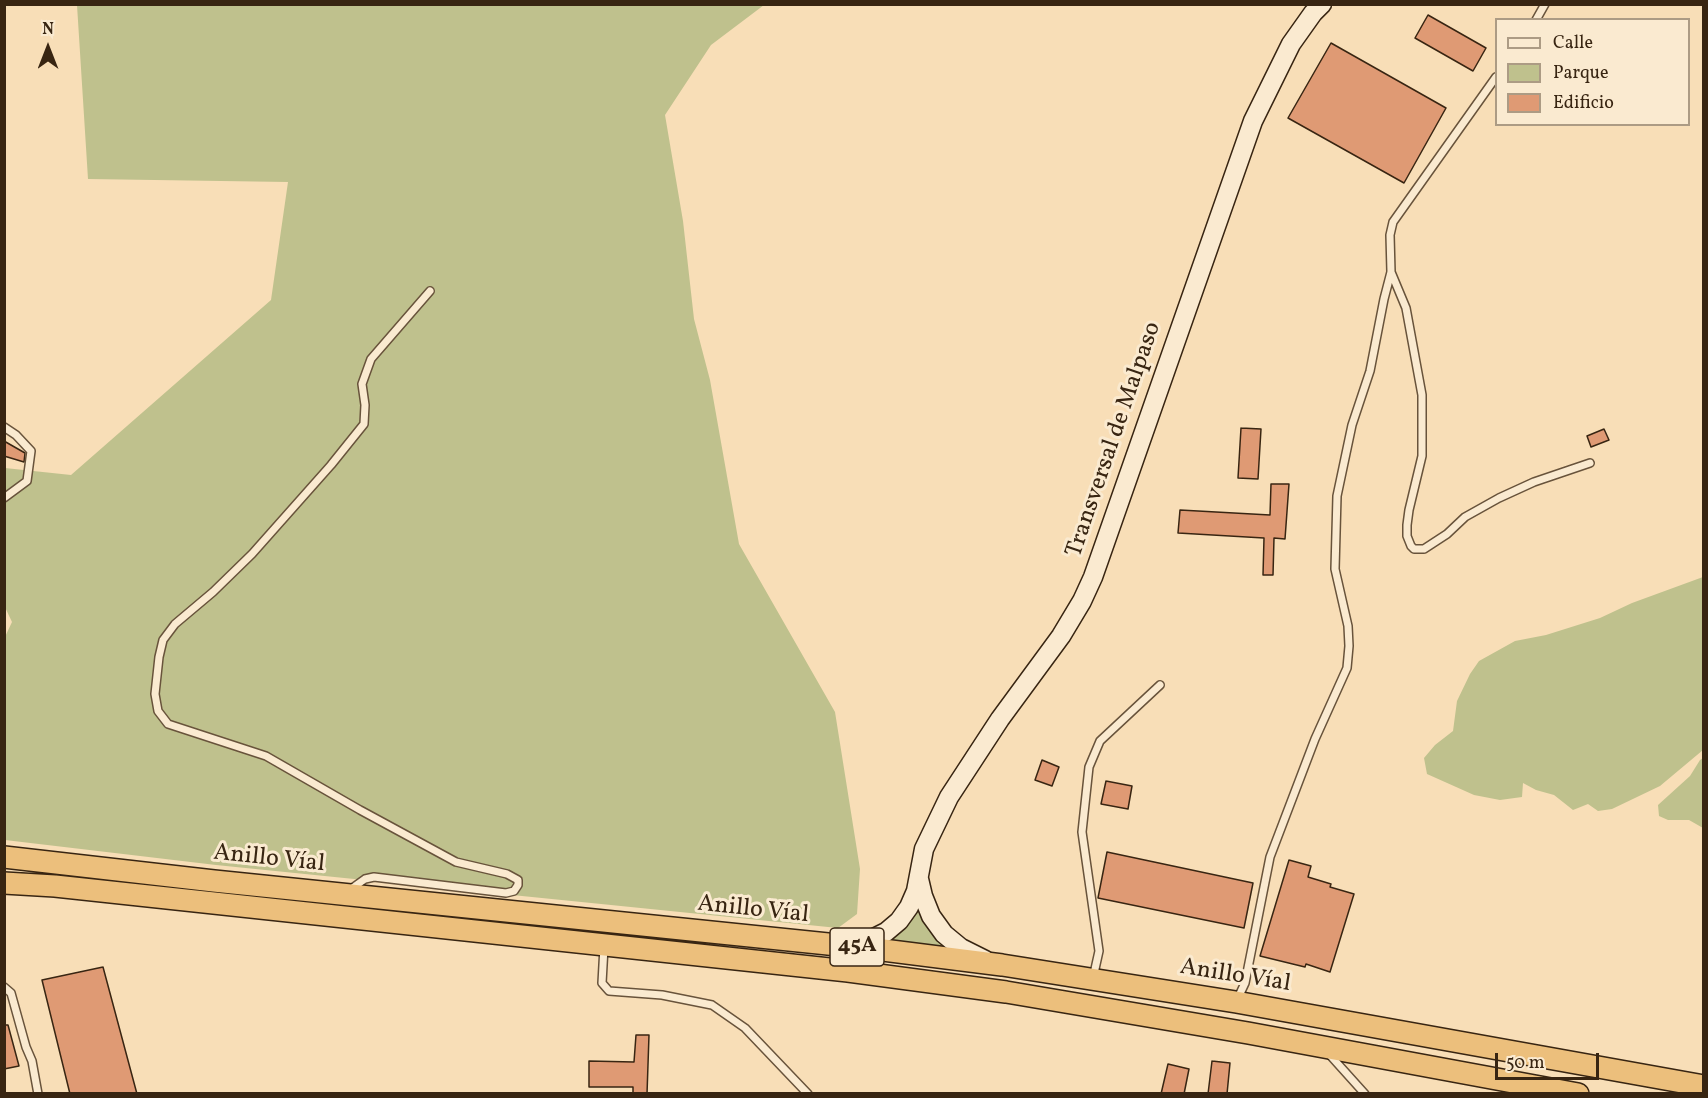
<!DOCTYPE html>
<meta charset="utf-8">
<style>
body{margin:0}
#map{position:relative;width:1708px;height:1098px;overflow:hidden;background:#f8deb7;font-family:Vollkorn,serif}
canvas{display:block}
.frame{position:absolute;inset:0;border:6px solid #382512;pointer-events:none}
.legend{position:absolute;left:1495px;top:18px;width:195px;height:108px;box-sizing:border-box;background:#faead0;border:2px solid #ac9b84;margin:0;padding:8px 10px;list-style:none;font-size:18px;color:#382512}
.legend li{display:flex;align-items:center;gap:12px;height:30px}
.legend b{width:30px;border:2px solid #ac9b84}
.north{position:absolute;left:18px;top:18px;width:60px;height:60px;-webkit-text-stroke:4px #faead0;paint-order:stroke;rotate:0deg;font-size:16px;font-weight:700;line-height:24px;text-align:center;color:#382512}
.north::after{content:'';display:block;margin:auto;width:21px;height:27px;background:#382512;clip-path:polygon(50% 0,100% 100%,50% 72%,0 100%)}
.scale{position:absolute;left:1495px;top:1053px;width:104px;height:27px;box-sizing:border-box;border:3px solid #382512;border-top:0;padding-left:8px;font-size:18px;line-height:21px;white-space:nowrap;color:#382512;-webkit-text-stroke:4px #faead0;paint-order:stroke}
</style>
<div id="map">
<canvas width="1708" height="1098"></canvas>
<div class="frame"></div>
<ul class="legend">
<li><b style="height:8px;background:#faead0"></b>Calle</li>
<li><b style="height:16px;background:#bfc18d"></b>Parque</li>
<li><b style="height:16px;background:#df9a74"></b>Edificio</li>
</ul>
<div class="north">N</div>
<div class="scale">50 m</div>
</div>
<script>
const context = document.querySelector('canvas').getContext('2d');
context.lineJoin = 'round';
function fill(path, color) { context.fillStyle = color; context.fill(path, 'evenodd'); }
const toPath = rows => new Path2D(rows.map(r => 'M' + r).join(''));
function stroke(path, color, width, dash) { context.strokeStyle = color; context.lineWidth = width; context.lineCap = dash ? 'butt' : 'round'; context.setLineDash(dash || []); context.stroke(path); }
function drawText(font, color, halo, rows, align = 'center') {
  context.font = font + ' Vollkorn,serif'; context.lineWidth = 6; context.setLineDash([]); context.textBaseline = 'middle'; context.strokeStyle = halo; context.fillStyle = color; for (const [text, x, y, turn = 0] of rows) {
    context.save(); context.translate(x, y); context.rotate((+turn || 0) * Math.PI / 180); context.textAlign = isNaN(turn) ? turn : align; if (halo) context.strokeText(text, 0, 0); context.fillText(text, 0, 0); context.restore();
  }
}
fill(toPath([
 [77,5,764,5,711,45,665,115,683,221,694,319,710,380,739,544,835,712,860,869,857,914,838,928,216,865,5,840,4,639,12,622,4,605,5,468,71,475,271,300,288,182,88,179],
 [1703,577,1703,750,1660,786,1612,809,1598,811,1588,804,1573,810,1554,795,1536,790,1523,783,1522,797,1500,800,1474,795,1427,774,1424,758,1435,745,1453,731,1457,701,1470,674,1479,661,1515,641,1546,635,1600,618,1632,603],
 [1703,758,1703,828,1689,820,1668,820,1659,816,1658,805,1690,776,1700,760],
 [918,904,926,925,943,943,967,955,879,942,902,931]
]), '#bfc18d');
const building = toPath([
 [1428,15,1486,48,1473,71,1415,38,1428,15],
 [1331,43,1446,108,1404,183,1288,118,1331,43],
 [1241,428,1261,429,1258,479,1238,478,1241,428],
 [1604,429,1609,440,1591,447,1587,436,1604,429],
 [4,441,25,453,24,462,4,456,4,441],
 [1271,484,1289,484,1285,539,1274,538,1273,575,1263,575,1264,538,1178,533,1180,510,1270,515,1271,484],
 [1042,760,1059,767,1052,786,1035,780,1042,760],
 [1106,781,1132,786,1128,809,1101,804,1106,781],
 [1107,852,1253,883,1244,928,1098,898,1107,852],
 [1289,860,1311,866,1308,877,1331,884,1330,887,1354,894,1330,972,1306,964,1305,967,1260,956,1289,860],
 [103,967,137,1094,70,1094,42,980,103,967],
 [4,1025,8,1025,19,1066,4,1069,4,1025],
 [636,1035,649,1035,647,1094,633,1094,633,1087,589,1087,589,1061,634,1062,636,1035],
 [1212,1061,1230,1063,1227,1094,1208,1094,1212,1061],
 [1168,1064,1189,1069,1184,1094,1161,1094,1168,1064]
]);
fill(building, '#df9a74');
stroke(building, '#382512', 1.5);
const service = toPath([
 [1536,20,1545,4],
 [1391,272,1406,308,1422,395,1422,456,1409,510,1407,525,1407,536,1411,546,1414,549,1424,549,1447,534,1465,517,1499,498,1534,482,1590,463],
 [4,427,16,435,31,451,27,481,4,498],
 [351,889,365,879,374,877,506,893,514,891,518,885,518,880,507,874,456,862,360,810,266,756,168,724,158,711,155,694,159,657,163,640,175,624,213,592,252,554,331,465,364,424,365,405,362,384,371,359,430,291],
 [604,947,602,983,609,991,662,995,712,1005,745,1028,808,1094],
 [1093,978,1099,951,1082,832,1089,767,1100,741,1160,685],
 [4,987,11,993,26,1047,32,1061,38,1094],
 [1237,1000,1245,983,1270,857,1315,739,1347,668,1349,646,1348,626,1335,569,1337,496,1352,425,1370,371,1384,299,1391,272,1390,235,1393,222,1496,77],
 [1329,1054,1365,1094]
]);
const secondary = toPath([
 [919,879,923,896,931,916,944,934,961,948,985,960],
 [852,945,870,940,886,932,899,921,909,907,916,891,924,849,949,797,1000,719,1061,636,1082,601,1093,577,1253,121,1291,44,1313,13,1322,4]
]);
const trunk = toPath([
 [4,857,214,881,867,948,1002,965,1236,1002,1704,1086],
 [4,883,55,886,848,971,1006,992,1248,1033,1578,1094]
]);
stroke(service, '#68533b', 10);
stroke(secondary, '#382512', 21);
stroke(trunk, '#382512', 24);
stroke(service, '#faead0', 7);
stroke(secondary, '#faead0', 18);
stroke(trunk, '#ecbf7c', 21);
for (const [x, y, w] of [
 [857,947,54]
]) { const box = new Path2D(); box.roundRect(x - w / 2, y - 19, w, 38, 4.5); context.fillStyle = '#faead0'; context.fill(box); stroke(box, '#382512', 1.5); }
drawText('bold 22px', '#382512', null, [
 ["45A",857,947]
]);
drawText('24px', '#382512', '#faead0', [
 ["Transversal de Malpaso",1115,440,-71],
 ["Anillo Víal",269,860,6],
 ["Anillo Víal",753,911,6],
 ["Anillo Víal",1235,977,9]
]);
</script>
